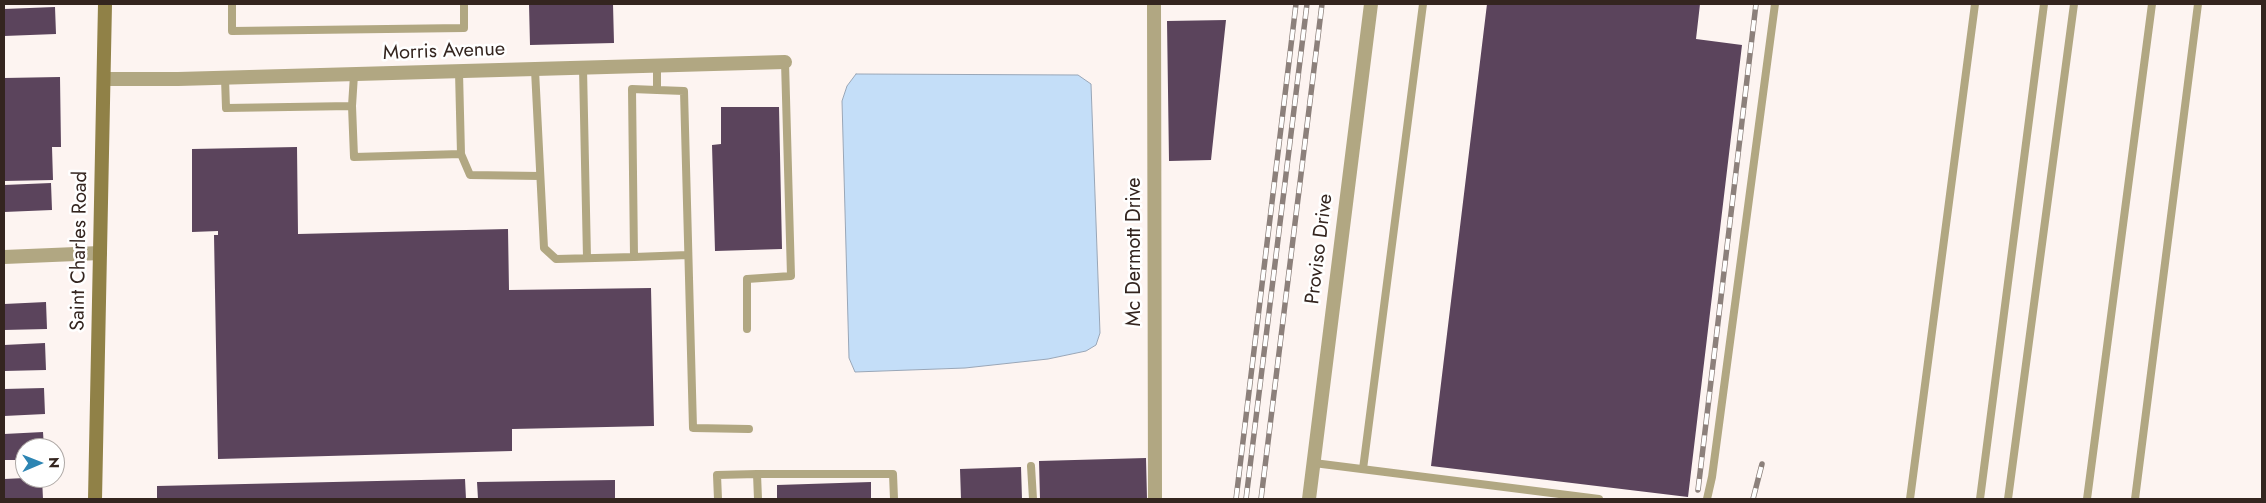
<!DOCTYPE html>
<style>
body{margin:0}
#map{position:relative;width:2266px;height:503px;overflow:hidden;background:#fdf4f1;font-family:Jost,sans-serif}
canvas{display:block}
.frame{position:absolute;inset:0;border:5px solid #34251f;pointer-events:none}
.north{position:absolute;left:15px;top:438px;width:50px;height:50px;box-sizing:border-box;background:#fff;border:1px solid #aea8a5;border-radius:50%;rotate:89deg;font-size:14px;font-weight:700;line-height:20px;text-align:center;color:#34251f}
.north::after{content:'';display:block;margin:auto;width:18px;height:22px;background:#2d85b3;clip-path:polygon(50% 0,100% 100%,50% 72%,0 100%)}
</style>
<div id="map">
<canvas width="2266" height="503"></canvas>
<div class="frame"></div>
<div class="north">N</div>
</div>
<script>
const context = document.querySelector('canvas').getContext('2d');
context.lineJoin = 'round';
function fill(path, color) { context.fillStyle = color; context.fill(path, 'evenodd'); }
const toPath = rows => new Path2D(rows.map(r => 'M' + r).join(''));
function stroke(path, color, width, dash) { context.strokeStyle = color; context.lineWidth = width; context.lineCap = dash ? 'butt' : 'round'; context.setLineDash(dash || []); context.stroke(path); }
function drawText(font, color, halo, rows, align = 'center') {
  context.font = font + ' Jost,sans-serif'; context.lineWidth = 5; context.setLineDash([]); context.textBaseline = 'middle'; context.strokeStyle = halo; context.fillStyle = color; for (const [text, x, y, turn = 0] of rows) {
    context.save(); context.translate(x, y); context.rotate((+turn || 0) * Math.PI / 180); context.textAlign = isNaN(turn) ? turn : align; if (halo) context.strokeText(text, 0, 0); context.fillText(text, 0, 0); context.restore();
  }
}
const water = toPath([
 [856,74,1078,75,1091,84,1100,333,1096,345,1086,351,1048,359,965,368,855,372,849,358,842,101,847,86,856,74]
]);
fill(water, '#c4def8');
stroke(water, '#99a6b7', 1);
fill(toPath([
 [529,4,613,4,614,43,530,45],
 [1487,4,1700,4,1696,39,1742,45,1688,497,1431,466],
 [55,7,56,34,4,36,4,9],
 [1226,20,1211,160,1169,161,1167,21],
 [60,77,61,147,52,147,53,180,4,181,4,78],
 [721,107,779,107,782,249,715,251,712,145,721,144],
 [297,147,298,234,508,229,509,290,651,288,654,426,512,429,512,451,218,459,214,235,218,235,218,231,192,232,192,149],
 [51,183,52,210,4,212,4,185],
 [46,302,47,329,4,330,4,304],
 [45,343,46,370,4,371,4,345],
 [44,388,45,414,4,416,4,389],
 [43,432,44,448,25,448,25,460,4,460,4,434],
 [1146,458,1147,499,1040,499,1039,461],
 [1021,467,1022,499,961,499,960,469],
 [25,478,42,478,43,499,4,499,4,479],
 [465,479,466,499,157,499,157,486],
 [615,480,615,499,478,499,477,482],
 [871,482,871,499,777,499,777,485]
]), '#5b445c');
stroke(toPath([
 [232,4,232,31,464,28,464,4],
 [657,66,657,90,684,91,693,428,749,429],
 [583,68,587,258],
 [535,70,544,248,556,259,634,257,632,89,657,90],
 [225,78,226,108,352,106,354,75],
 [352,106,354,157,461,154,459,72],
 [461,154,470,175,540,176],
 [634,257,688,255],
 [747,329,747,279,791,276,785,62],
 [1314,463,1599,499],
 [1031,466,1033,499],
 [1363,469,1423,4],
 [757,474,893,474,894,499],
 [718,499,717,475,757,474,758,499],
 [1707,499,1712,477,1775,4],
 [1910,499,1975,4],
 [1980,499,2044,4],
 [2008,499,2074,4],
 [2087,499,2152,4],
 [2135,499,2198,4]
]), '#b1a782', 8);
stroke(toPath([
 [1154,4,1155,499],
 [104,79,178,79,785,62],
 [4,257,100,253],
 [1309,499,1371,4]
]), '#b1a782', 14);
stroke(toPath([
 [95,499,105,4]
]), '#908147', 14);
const rail = toPath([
 [1698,490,1756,4],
 [1236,499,1296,4],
 [1246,499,1307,4],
 [1261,499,1322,4],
 [1753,499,1762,464]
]);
stroke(rail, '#8c807b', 5.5);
stroke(rail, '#fff', 4, [11]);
drawText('20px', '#34251f', '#fff', [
 ["Morris Avenue",444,52,-2],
 ["Proviso Drive",1320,249,-83],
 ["Saint Charles Road",80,251,-89],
 ["Mc Dermott Drive",1135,252,-90]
]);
</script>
